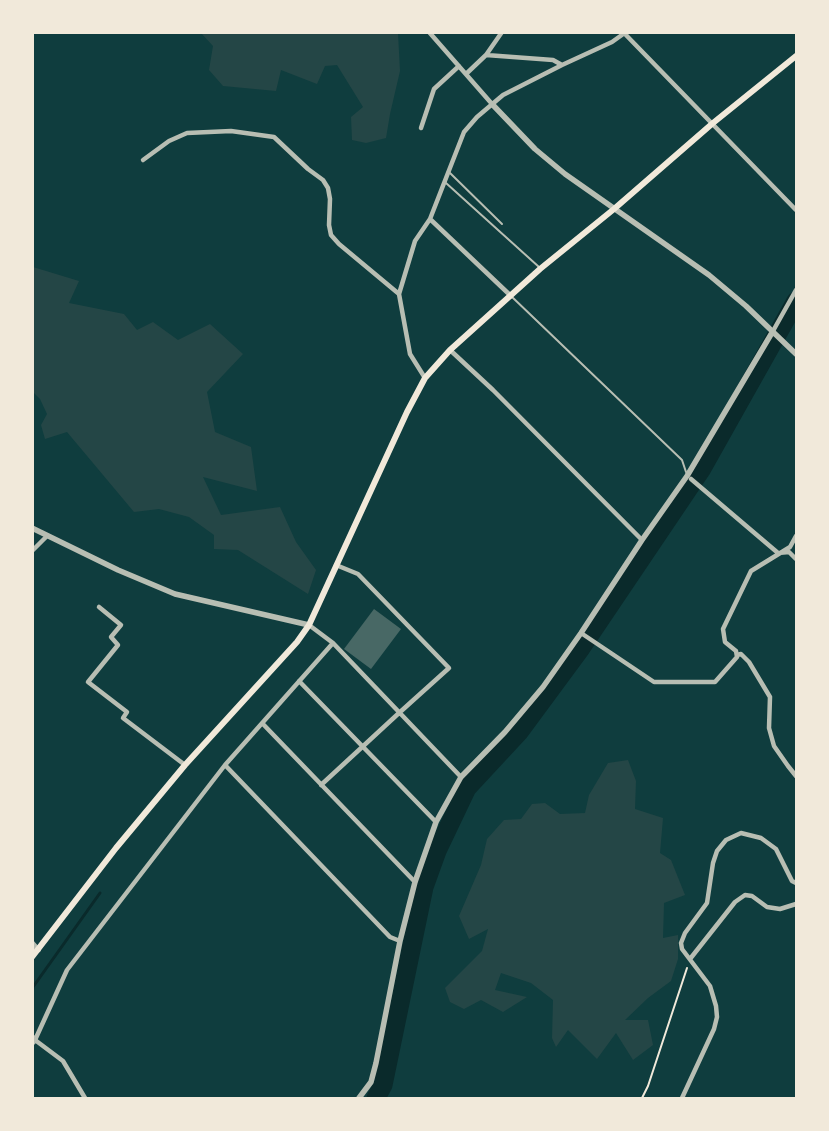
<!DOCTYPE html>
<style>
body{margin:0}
#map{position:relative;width:829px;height:1131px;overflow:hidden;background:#0f3d3e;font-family:"PT Serif",serif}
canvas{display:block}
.frame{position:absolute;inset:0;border:34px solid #f1e9da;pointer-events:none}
</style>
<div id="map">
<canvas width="829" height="1131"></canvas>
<div class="frame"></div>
</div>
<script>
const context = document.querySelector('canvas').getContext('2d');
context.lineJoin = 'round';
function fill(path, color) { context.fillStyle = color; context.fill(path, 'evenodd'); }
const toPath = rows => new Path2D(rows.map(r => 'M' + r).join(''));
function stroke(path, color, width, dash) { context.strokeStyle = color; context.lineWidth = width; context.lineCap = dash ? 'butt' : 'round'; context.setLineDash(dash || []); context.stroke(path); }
fill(toPath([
 [201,33,398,33,400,71,390,114,386,138,366,143,352,140,351,117,363,107,337,65,325,66,317,84,281,70,276,91,223,86,209,70,213,46],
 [33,267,79,281,69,303,124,314,137,330,153,322,178,340,210,324,243,354,207,392,215,432,251,447,257,491,203,477,221,515,280,507,296,542,316,570,308,594,238,550,214,549,214,535,189,517,159,509,134,512,67,432,45,439,41,425,47,414,40,399,33,392],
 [628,760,636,781,635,809,663,818,660,853,671,860,685,895,664,903,663,938,678,935,678,959,671,981,648,998,625,1020,648,1020,653,1045,633,1060,616,1033,597,1059,568,1030,556,1047,552,1038,553,1000,531,983,501,973,495,990,527,997,503,1012,481,1000,464,1009,450,1002,445,988,482,951,488,929,469,939,459,916,481,865,487,839,504,820,521,819,532,804,545,803,560,814,585,813,589,795,608,763]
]), '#244646');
stroke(toPath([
 [32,992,33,987,100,893]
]), '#0a2a2b', 3);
stroke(toPath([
 [376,1098,383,1085,424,887,437,851,467,788,519,732,581,648,701,470,796,301]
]), '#0a2a2b', 19);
fill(toPath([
 [374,609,401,629,371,669,344,649]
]), '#486865');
stroke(toPath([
 [642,1098,648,1086,687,968]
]), '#f1e9da', 2);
stroke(toPath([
 [450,173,502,224],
 [446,183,539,267],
 [511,296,682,460,686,472]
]), '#b8beb3', 2);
stroke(toPath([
 [429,32,492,104],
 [625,34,796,210],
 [486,55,553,60,562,65],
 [466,74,486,55,502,32],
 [421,128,434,89,459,66],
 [143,160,169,141,187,133,231,131,274,137,308,169,323,180,328,188,330,199,329,225,331,235,339,244,399,294],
 [430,219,511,296],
 [773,331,796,290],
 [450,350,493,390,642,540],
 [425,378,410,354,399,294,415,241,430,219,464,132,477,117,503,95,562,65,612,42,626,32],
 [691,479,778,553,789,552,796,559],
 [32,551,47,536],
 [99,607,121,625,111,637,118,645,88,682,127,712,123,718,185,765],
 [309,625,333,643,461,777],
 [581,633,654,682,715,682,737,657,736,651,725,642,723,629,751,571,790,547,796,536],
 [737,655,741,654,749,662,770,697,769,728,774,746,788,766,796,776],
 [299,681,436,822],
 [262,723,415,882],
 [225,765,390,937,400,941],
 [321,785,399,713,449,668,358,574,336,565],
 [690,959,735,902,745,895,752,896,767,907,780,909,796,904],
 [32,1036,35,1040,63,1061,85,1098],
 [35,1040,67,970,225,765,333,643],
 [682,1098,714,1029,717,1017,716,1006,710,986,682,949,681,943,685,933,707,903,713,863,717,851,726,840,741,833,761,838,776,849,792,881,796,883]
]), '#b8beb3', 4.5);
stroke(toPath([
 [492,104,535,149,565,174,709,275,746,306,796,354],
 [32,528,118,570,175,594,309,625],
 [32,943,38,950],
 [32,1043,35,1040],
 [359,1098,371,1082,376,1063,400,941,415,882,436,822,461,777,505,732,543,687,581,633,642,540,687,476,773,331]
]), '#b8beb3', 5.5);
stroke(toPath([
 [32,957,116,848,185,765,297,642,309,625,407,412,425,378,450,350,540,269,614,209,713,123,796,56]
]), '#f1e9da', 6);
</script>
